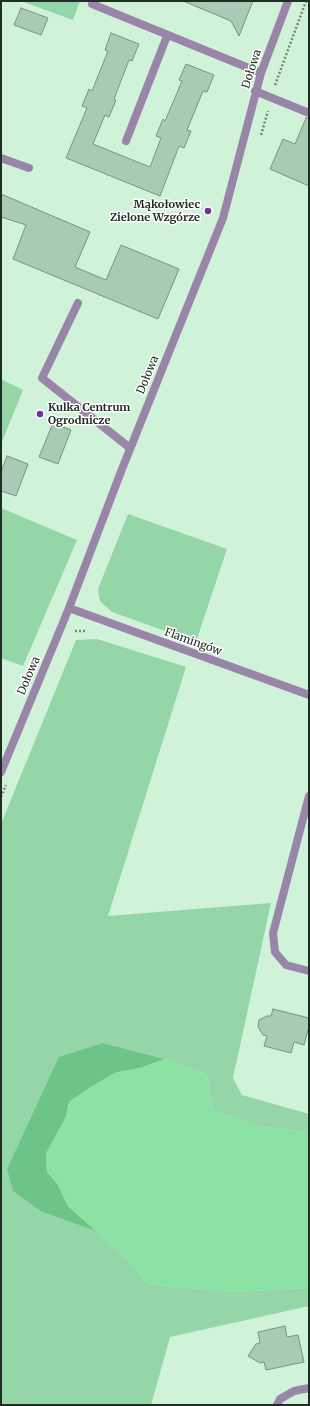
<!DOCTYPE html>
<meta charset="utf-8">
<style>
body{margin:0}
#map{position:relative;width:310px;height:1406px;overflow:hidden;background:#cff2d8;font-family:Merriweather,serif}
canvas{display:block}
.frame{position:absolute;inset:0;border:2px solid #202d24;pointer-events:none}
</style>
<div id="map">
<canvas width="310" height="1406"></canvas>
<div class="frame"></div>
</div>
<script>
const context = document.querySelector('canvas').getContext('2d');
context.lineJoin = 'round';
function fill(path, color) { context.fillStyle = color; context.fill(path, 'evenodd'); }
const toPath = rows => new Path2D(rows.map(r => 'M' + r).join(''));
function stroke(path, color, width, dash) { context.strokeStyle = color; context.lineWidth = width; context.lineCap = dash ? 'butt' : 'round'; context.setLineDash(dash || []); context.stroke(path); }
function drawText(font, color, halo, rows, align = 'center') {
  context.font = font + ' Merriweather,serif'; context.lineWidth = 3; context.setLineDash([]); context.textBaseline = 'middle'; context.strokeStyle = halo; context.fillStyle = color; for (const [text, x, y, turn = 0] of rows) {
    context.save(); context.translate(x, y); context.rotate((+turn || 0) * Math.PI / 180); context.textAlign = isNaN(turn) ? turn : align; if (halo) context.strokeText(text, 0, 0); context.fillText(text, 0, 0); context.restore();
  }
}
fill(toPath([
 [21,1,80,1,73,20],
 [1,379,23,390,1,444],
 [1,508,77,540,23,666,1,658],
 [128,514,227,549,196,642,112,612,100,601,98,589],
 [97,639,186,667,108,916,271,903,233,1078,242,1095,309,1114,309,1132,257,1126,212,1109,207,1075,165,1059,103,1043,7,1169,42,1212,96,1231,128,1260,147,1284,231,1292,309,1288,309,1306,170,1337,151,1405,1,1405,1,824,76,640]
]), '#95d6a8');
fill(toPath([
 [103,1043,165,1059,140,1068,115,1073,91,1087,69,1102,66,1117,46,1154,47,1172,57,1183,68,1206,96,1231,42,1212,13,1191,7,1169,59,1057]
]), '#6cc488');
fill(toPath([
 [165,1059,207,1075,212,1109,257,1126,309,1132,309,1288,231,1292,147,1284,128,1260,68,1206,57,1183,47,1172,46,1154,66,1117,69,1102,91,1087,115,1073,140,1068]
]), '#8ae2a5');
const building = toPath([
 [183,1,253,1,239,36,231,21,183,1],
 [21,8,48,18,41,35,14,25,21,8],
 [111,33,139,44,132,61,129,60,114,99,116,100,109,117,105,115,93,144,150,167,161,138,156,136,163,119,165,121,182,81,179,80,186,64,214,75,207,92,203,91,187,130,191,131,184,148,179,146,160,196,66,158,87,108,82,106,89,89,92,91,108,51,105,50,111,33],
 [306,118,309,118,309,186,270,169,283,139,295,144,306,118],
 [1,194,90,232,75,267,106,280,121,245,179,269,158,319,13,259,26,225,1,217,1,194],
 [53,423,71,430,58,464,39,457,53,423],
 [7,456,28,464,16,496,1,491,1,472,7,456],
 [273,1009,309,1018,309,1026,304,1045,294,1042,291,1053,264,1046,267,1036,263,1035,258,1027,259,1020,267,1016,271,1016,273,1009],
 [285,1326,287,1337,298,1335,304,1362,266,1370,264,1362,260,1363,248,1356,256,1344,260,1343,258,1332,285,1326]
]);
fill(building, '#aacbb3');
stroke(building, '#75957e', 1);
stroke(toPath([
 [275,85,306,1],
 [261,135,268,111],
 [75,631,86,631],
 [1,797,6,785]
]), '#728978', 2.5, [2, 2]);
stroke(toPath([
 [92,4,261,73],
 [126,141,167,36],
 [78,303,42,378,130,448]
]), '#9985a7', 8);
stroke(toPath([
 [255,91,309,113],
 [1,158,29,168],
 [69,608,309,695],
 [1,772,69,608,122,469,223,218,261,73,288,1],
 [309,796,273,933,275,952,286,965,309,971],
 [277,1405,280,1399,294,1391,309,1388]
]), '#9985a7', 8);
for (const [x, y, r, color] of [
 [208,211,4,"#792c9e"],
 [40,414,4,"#792c9e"]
]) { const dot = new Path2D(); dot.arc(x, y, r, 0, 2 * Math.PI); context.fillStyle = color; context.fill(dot); stroke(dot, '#fff', 1.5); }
drawText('11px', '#202d24', '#fff', [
 ["Dołowa",252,69,-72],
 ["Dołowa",148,375,-68],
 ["Flamingów",193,642,20],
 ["Dołowa",29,676,-67]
]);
drawText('bold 11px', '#202d24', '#fff', [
 ["Mąkołowiec",200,205],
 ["Zielone Wzgórze",200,218],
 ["Kulka Centrum",48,408,"left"],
 ["Ogrodnicze",48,421,"left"]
], 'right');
</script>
